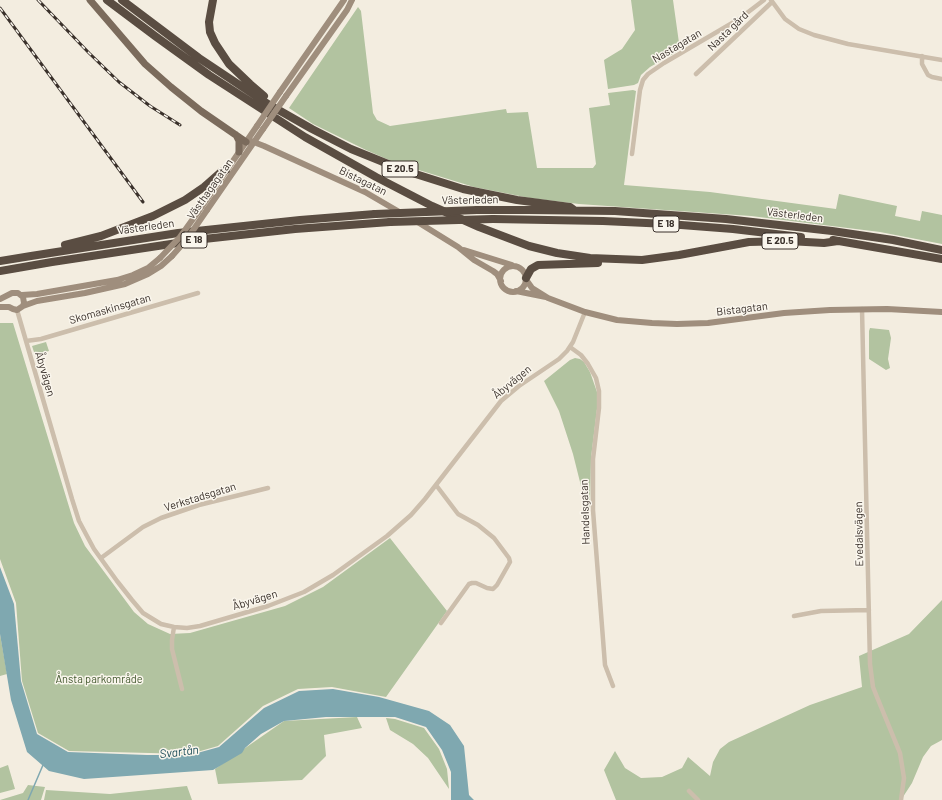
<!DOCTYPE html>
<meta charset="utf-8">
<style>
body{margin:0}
canvas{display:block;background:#f3ede0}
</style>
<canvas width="942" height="800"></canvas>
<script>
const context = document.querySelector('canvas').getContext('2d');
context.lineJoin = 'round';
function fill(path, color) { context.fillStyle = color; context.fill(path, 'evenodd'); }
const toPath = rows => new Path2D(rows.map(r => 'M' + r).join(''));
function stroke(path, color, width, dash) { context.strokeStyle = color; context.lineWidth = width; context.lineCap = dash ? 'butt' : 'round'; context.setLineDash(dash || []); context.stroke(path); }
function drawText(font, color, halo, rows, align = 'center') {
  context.font = font + ' Barlow,sans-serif'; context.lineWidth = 3; context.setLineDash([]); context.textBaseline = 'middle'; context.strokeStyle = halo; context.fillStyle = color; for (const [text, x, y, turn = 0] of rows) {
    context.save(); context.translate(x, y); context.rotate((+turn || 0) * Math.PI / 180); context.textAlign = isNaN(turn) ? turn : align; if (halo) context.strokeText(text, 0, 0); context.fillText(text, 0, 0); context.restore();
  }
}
fill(toPath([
 [631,0,673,0,680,50,650,67,641,75,638,83,634,85,608,89,604,60,622,49,635,30],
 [358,7,361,11,373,113,377,120,390,126,506,109,507,113,528,112,537,168,593,168,596,164,589,108,610,105,608,93,633,90,636,91,624,185,710,192,836,209,839,194,897,206,895,216,920,221,922,211,942,215,942,244,880,232,751,216,579,204,530,198,474,187,396,163,366,150,313,124,289,108],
 [0,323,13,323,74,523,85,546,134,612,148,624,170,634,190,633,285,606,323,587,390,538,447,611,386,697,332,687,298,689,263,706,218,746,190,754,69,751,38,733,22,681,16,603,0,559],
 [870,328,889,330,891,338,888,359,890,368,886,370,869,359,869,331],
 [46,342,49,351,35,355,32,346],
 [575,358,580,359,584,362,590,372,597,392,597,409,591,458,590,507,586,506,573,454,559,411,544,381,570,360],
 [942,600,942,740,931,746,923,757,912,783,901,800,616,800,604,770,615,751,625,768,641,778,662,777,682,768,688,757,710,776,713,762,720,749,729,742,810,705,862,687,859,656,909,634],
 [0,634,7,674,0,676],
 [357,717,362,728,324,735,326,756,302,780,218,784,215,769,284,721],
 [386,718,395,719,424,728,439,749,447,769,449,789,428,758,413,744,390,730],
 [8,765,15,789,0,793,0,768],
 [28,785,45,787,41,800,0,800,23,793],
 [187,786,192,800,44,800,46,790,110,794]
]), '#b2c3a0');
fill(toPath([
 [0,567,14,604,21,681,37,734,68,752,147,755,190,755,219,747,264,708,299,691,333,689,379,697,429,711,450,725,464,746,469,795,474,800,451,800,451,772,442,750,426,727,395,717,326,717,284,721,261,734,245,748,242,753,213,770,84,779,49,771,27,752,11,700,0,634]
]), '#7fa8b0');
stroke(toPath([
 [28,800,43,765]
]), '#7fa8b0', 1.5);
stroke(toPath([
 [771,0,785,19,799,29,814,35,848,44,942,60],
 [922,56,922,64,928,75,932,77,942,79],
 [696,74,772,2],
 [632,154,640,90,643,80,648,74,664,63,739,19,764,0],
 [862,309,870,664,873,687,877,697,900,753,904,778,901,800],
 [17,310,72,499,79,521,87,536,94,549,117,581,132,600,143,613,161,624,174,627,187,628,200,626,268,606,304,592,333,575,387,536,411,515,425,499,501,401,519,386,559,359,567,351,573,342,585,312],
 [26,341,41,339,198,293],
 [570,347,581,355,588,364,596,378,599,391,599,408,593,459,593,510,605,665,613,686],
 [436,485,458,514,478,525,494,538,509,558,510,562,497,585,493,589,487,588,476,583,472,583,469,584,441,623],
 [101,558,143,527,161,518,199,505,268,488],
 [794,616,821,611,869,610],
 [174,627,172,640,172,649,182,689],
 [689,791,698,800]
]), '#ccbeac', 4.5);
stroke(toPath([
 [280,92,344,0],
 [286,96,347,10,352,0],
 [246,142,251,141,264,146,365,192,401,213],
 [207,210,263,129],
 [198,212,257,126],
 [416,221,458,247,474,260,493,271,497,274,501,281],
 [464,250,512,265],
 '500 279a13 13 0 1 1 26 0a13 13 0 1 1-26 0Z',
 [527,281,532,288,548,298,585,312,617,320,652,323,677,324,708,323,784,313,830,310,887,309,942,312],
 [516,291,546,297],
 [22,295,37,294,117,280,133,275,148,268,160,258],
 [0,299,12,293,18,293,23,297,24,303,23,306],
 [0,307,9,307,13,309,17,310,23,306,37,301,85,293,125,284,148,274,161,266,172,256]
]), '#9f8e7d', 6);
stroke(toPath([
 [90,0,145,64,171,87,201,111,246,142],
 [236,135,239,141,239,152]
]), '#7b6b5c', 7);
stroke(toPath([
 [107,0,155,36,209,75,305,137,376,177,432,206,479,227,529,246,557,253,590,258,642,260,679,255,749,242,788,241,824,243,838,241],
 [122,0,199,58,268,104,312,129,351,149,403,170,463,189,517,200,570,207,574,210],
 [213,0,209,22,210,32,215,43,229,64,250,84,264,96],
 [477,210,528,210,615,211,726,219,832,231,893,240,942,250],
 [493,219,603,221,668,224,733,229,801,237],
 [833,240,942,259],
 [65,245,101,236,153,216,185,200,204,187,221,172,226,170],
 [0,261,31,256,178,233,300,220,375,214],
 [0,271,52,262,204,239,295,229,390,222],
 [526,278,531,269,538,265,598,263]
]), '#5a4d42', 8);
const rail = toPath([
 [38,0,89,53,119,82,150,106,180,125],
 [0,8,143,202]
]);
stroke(rail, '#3a312b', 3);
stroke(rail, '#faf6ed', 1.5, [4.5]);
stroke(toPath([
 [257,126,280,92],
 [263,129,286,96],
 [172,256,187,239,207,210],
 [160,258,180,237,198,212]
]), '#9f8e7d', 6);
stroke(toPath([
 [375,214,477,210],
 [390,222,493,219]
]), '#5a4d42', 8);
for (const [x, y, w] of [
 [400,169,36],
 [666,224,26],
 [194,240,26],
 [780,241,36]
]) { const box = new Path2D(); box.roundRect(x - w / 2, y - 8, w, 16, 3); context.fillStyle = '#faf6ed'; context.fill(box); stroke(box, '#3a312b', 1); }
drawText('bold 10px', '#3a312b', null, [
 ["E 20.5",400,169],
 ["E 18",666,224],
 ["E 18",194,240],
 ["E 20.5",780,241]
]);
drawText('11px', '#3a312b', '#faf6ed', [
 ["Nasta gård",728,31,-44],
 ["Nastagatan",677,46,-31],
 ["Bistagatan",363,181,26],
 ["Västhagagatan",210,189,-55],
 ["Västerleden",470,200,-1],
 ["Västerleden",795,215,7],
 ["Västerleden",146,227,-8],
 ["Skomaskinsgatan",110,309,-16],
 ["Bistagatan",742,309,-7],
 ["Åbyvägen",45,374,74],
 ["Åbyvägen",512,382,-39],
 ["Verkstadsgatan",200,497,-17],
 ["Handelsgatan",585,512,-92],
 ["Evedalsvägen",859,534,-91],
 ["Åbyvägen",255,600,-17]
]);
drawText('11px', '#43582f', '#faf6ed', [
 ["Ånsta parkområde",99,679]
]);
drawText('italic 12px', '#20505b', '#faf6ed', [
 ["Svartån",179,752,-7]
]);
</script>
